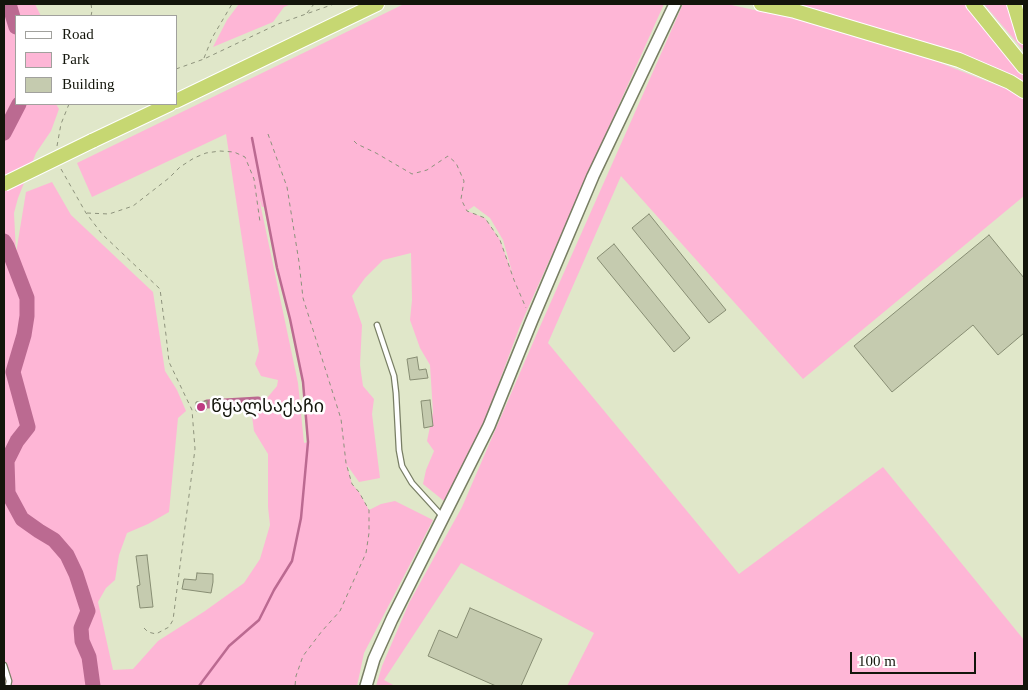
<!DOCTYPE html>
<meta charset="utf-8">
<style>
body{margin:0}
#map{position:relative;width:1028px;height:690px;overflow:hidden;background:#e0e7c9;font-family:Georgia,serif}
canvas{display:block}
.frame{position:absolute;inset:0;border:5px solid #13150b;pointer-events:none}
.legend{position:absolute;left:15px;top:15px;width:162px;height:90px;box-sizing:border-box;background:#fff;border:1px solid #a1a19d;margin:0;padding:6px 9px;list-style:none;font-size:15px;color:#13150b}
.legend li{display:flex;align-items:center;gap:10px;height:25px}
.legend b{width:25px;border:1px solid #a1a19d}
.scale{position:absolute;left:850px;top:652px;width:126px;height:22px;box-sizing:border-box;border:2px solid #13150b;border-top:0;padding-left:6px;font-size:15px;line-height:18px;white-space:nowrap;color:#13150b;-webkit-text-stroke:4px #fff;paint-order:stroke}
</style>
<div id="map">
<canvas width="1028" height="690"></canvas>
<div class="frame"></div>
<ul class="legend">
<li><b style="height:6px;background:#fff"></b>Road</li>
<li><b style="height:14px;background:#feb6d6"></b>Park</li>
<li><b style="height:14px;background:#c5cbaf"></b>Building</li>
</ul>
<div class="scale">100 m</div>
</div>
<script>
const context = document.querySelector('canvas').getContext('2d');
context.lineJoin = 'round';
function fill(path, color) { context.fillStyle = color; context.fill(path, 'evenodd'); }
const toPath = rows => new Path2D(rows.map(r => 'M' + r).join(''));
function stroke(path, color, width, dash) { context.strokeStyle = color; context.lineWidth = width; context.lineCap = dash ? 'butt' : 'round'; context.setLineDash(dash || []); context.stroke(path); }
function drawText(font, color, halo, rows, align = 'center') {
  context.font = font + ' Georgia,"Noto Sans Georgian",serif'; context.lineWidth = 5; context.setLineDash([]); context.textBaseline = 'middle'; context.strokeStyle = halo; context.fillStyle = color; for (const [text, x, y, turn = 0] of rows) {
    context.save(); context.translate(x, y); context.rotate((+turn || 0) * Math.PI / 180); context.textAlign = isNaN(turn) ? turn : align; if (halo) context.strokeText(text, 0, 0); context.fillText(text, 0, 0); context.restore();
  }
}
fill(toPath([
 [4,4,35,4,41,16,16,16,16,104,56,104,59,109,51,131,36,153,18,198,14,213,16,253,26,192,52,182,71,215,153,292,165,371,177,390,186,411,178,418,169,512,148,524,127,533,119,555,115,580,106,588,98,602,113,670,133,669,158,641,205,611,244,583,260,559,270,525,268,507,268,454,254,431,252,416,277,386,278,380,261,376,255,364,259,351,226,134,92,197,77,163,404,4,664,4,520,326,482,428,444,501,423,484,426,470,434,451,427,441,433,412,430,365,420,348,410,320,412,300,411,253,383,260,365,278,352,296,362,325,360,365,363,386,374,399,372,414,380,478,359,482,347,465,352,484,359,492,369,510,381,504,395,501,433,520,364,653,357,686,4,686],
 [259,198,262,207,264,207,277,268,290,319,303,382,308,442,304,443,298,383],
 [474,206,490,218,503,240,513,275,500,240,485,218,467,211],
 [239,4,291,4,284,7,273,22,213,47,227,20],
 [683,4,727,4,795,19,938,62,1009,90,1024,100,1024,196,803,379,621,176,548,343,739,574,883,467,1024,640,1024,686,567,686,594,633,461,563,384,680,395,686,376,686,382,666,409,603,462,507,538,331],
 [780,4,970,4,1024,68,1024,83,1002,70,944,47],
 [984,4,1016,4,1024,35,1024,51]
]), '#feb6d6');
stroke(toPath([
 [199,686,229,646,259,620,274,590,292,561,301,518,308,442,303,382,290,319,277,268,252,138]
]), '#bb6a91', 2.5);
stroke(toPath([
 [207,404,258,401]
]), '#bb6a91', 9);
stroke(toPath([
 [9,4,16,27],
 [4,133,19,104],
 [4,241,7,246,27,298,27,316,24,335,13,372,28,427,17,441,7,461,8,493,22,519,39,531,54,540,67,555,76,574,88,611,81,628,82,641,89,657,93,686]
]), '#bb6a91', 15);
const building = toPath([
 [649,214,726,310,709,323,632,228,649,214],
 [989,235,1024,278,1024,333,998,355,973,325,892,392,854,346,989,235],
 [614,244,690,338,674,352,597,258,614,244],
 [417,357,419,370,426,369,428,378,410,380,407,359,417,357],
 [430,400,433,426,424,428,421,401,430,400],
 [207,401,206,410,196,411,196,402,207,401],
 [147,555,153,607,140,608,137,586,140,585,136,556,147,555],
 [197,573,213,574,213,582,211,593,182,589,184,579,196,580,197,573],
 [470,608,542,639,521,686,496,686,428,656,439,630,457,638,470,608]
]);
fill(building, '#c5cbaf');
stroke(building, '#878d73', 1);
const service = toPath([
 [377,325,394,376,396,393,399,450,402,466,412,483,442,516],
 [4,665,9,681,8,686]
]);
const tertiary = toPath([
 [366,686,374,659,392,619,489,426,532,320,593,176,675,4]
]);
const trunk = toPath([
 [761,4,795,11,959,60,1010,82,1024,91],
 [973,4,1024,67],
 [1014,4,1024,37],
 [176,101,377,4],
 [92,141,170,104]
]);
stroke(service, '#787e64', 7);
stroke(tertiary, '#787e64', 14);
stroke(trunk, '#fff', 16);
stroke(toPath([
 [91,4,92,11,91,16],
 [307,13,314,4],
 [204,58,212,38,232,4],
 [176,69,204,59,278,24,334,4],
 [268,134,287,187,299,262,303,298,341,419,346,463,352,484,359,492,369,510,369,533,366,553,340,611,322,631,303,656,296,676,295,686],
 [354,141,357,144,376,153,412,174,427,170,448,156,456,163,464,181,461,199,467,211,485,218,500,240,514,280,526,308],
 [57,146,61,124,69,104],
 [61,169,86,213,102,234,160,289,166,335,169,362,192,410,195,449,173,620,169,627,156,634,148,632,144,628],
 [87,213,109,214,133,206,169,178,180,167,194,158,206,153,220,151,234,152,245,157,254,179,260,222]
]), '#8d927c', 1, [4, 4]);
stroke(service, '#fff', 4.5);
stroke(tertiary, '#fff', 11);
stroke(trunk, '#c6d772', 14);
const trunkBridge = toPath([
 [4,184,92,141]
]);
stroke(trunkBridge, '#fff', 16, []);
stroke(trunkBridge, '#c6d772', 14);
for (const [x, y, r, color] of [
 [201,407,5,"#be3b82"]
]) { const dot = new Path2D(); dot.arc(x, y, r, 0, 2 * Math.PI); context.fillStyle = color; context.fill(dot); stroke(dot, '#fff', 2); }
drawText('18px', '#13150b', '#fff', [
 ["წყალსაქაჩი",211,407]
], 'left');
</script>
